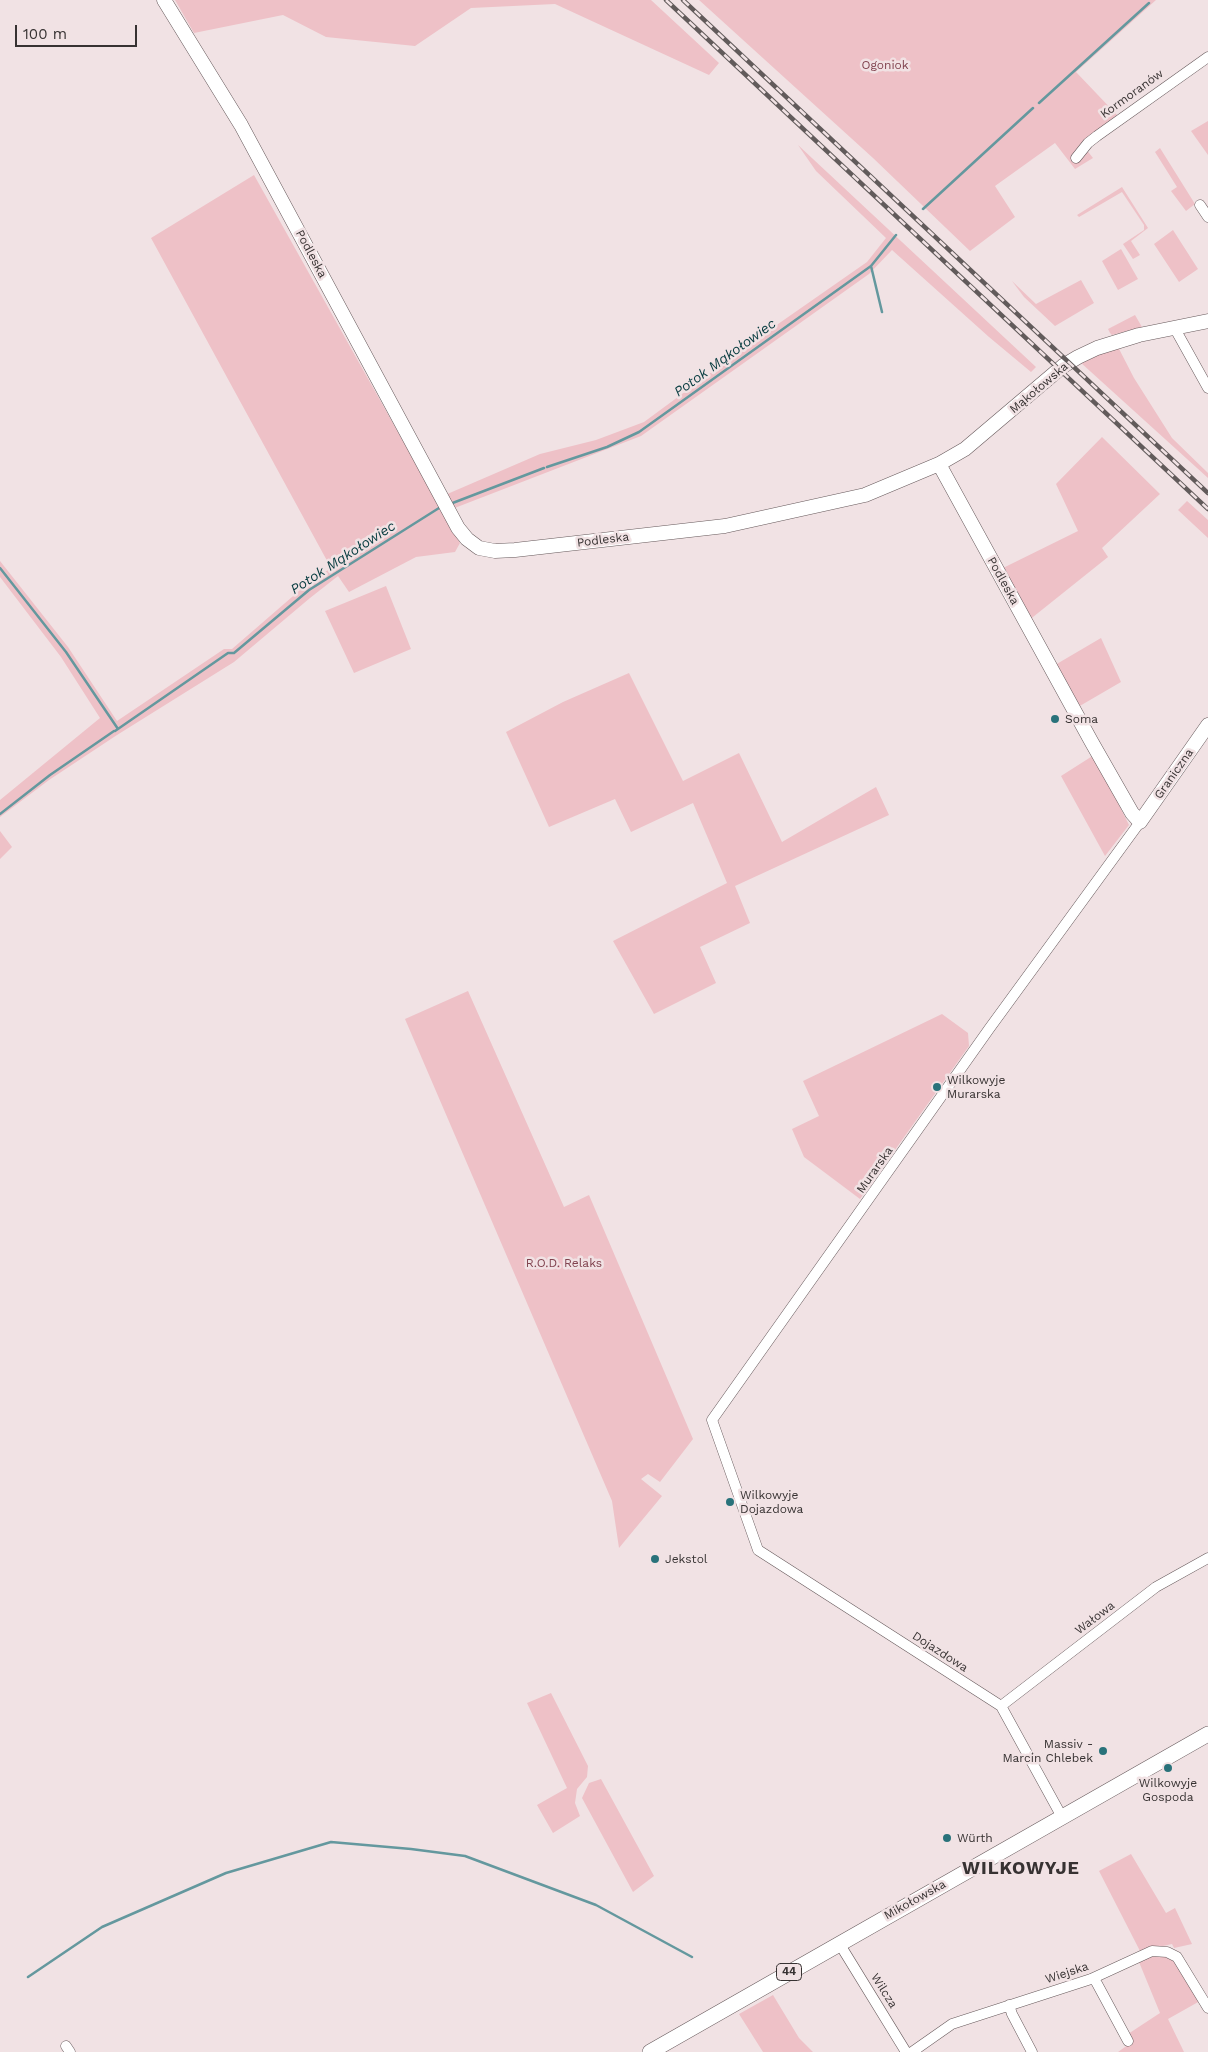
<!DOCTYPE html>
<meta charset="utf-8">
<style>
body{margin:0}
#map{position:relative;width:1208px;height:2052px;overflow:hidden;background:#f1e2e4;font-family:"Work Sans",sans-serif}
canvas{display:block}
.scale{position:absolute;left:15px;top:25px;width:122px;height:22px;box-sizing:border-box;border:2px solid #373232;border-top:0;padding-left:6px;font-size:15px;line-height:18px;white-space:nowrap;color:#373232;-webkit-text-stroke:4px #f1e2e4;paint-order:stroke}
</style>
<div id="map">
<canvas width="1208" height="2052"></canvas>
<div class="scale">100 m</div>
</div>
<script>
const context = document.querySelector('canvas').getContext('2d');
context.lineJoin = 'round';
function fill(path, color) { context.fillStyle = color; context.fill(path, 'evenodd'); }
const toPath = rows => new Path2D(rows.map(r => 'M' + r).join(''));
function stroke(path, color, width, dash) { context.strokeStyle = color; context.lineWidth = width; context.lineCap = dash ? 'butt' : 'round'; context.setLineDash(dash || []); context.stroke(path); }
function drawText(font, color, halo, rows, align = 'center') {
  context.font = font + ' "Work Sans",sans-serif'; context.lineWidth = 5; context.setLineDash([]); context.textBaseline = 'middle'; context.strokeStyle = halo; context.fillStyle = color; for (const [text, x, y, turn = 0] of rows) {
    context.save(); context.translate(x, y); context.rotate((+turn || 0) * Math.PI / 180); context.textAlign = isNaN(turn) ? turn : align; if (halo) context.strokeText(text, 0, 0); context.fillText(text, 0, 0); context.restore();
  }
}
fill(toPath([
 [175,0,651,0,719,63,709,75,555,4,471,8,415,46,326,37,283,15,194,33],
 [699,0,1156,0,1076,72,1117,115,1082,144,1093,158,1075,169,1055,143,995,186,1015,217,970,251,873,158],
 [1208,121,1208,155,1191,131],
 [798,145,1036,367,1031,372,989,337,892,250,869,274,641,436,452,509,445,495,540,454,596,440,644,422,758,338,867,262,886,238,816,171],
 [1160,148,1195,204,1186,211,1171,191,1177,187,1155,152],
 [254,175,460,543,455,552,416,557,349,592,338,576,310,598,234,662,117,735,49,780,0,817,0,800,100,718,61,657,0,577,0,561,68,647,117,721,224,649,232,649,307,584,331,568,151,238],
 [1122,187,1148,228,1131,241,1140,255,1133,259,1123,244,1144,230,1144,225,1122,192,1079,217,1077,215],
 [1173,230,1198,269,1179,282,1154,244],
 [1121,249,1138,279,1118,290,1102,261],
 [1081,280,1094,303,1055,326,1024,297,1012,281,1036,304],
 [1135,315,1142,327,1112,335,1110,333,1108,329],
 [1117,345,1134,378,1172,438,1208,473,1208,478,1080,362],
 [1102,437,1160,494,1102,548,1108,557,1028,621,1003,568,1078,531,1056,484],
 [1187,501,1208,520,1208,538,1178,510],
 [386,586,411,649,354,673,325,611],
 [1101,638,1121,682,1078,707,1055,665],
 [629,673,683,781,739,753,782,842,876,787,889,815,735,886,750,923,700,947,716,983,654,1014,613,941,727,883,693,803,631,832,615,799,549,827,506,732,563,702],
 [1094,755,1129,825,1105,856,1061,776],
 [0,831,12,847,0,859],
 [468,991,564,1207,589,1195,693,1439,660,1482,648,1474,641,1479,662,1496,619,1548,612,1501,405,1019],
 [942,1014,968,1033,969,1046,860,1199,804,1157,792,1129,819,1116,803,1081],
 [551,1693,588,1766,587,1777,577,1789,575,1803,580,1816,553,1833,537,1805,567,1788,527,1703],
 [601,1779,654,1876,633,1892,582,1798,589,1783],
 [1131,1854,1166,1913,1175,1908,1192,1944,1174,1948,1172,1944,1140,1951,1099,1871],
 [1153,1954,1174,1959,1200,2001,1168,2019,1184,2052,1118,2052,1132,2042,1128,2034,1160,2013,1139,1962],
 [773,1995,799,2038,813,2052,763,2052,739,2014]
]), '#eec1c7');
stroke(toPath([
 [1039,103,1149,3],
 [923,209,1033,108],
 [871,266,882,312],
 [547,467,607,447,639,432,871,266,896,235],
 [450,504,544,468],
 [0,568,66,652,118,729],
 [115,731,228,653,234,653,309,590,439,508],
 [0,814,50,775,114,731],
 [28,1977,102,1927,226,1873,331,1842,411,1849,465,1856,596,1905,692,1957]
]), '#64989e', 2.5);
const street = toPath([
 [1076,158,1088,143,1097,136,1208,57],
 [1200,205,1208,217],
 [1174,327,1208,388],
 [1001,1706,1156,1587,1208,1558],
 [1062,1817,1001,1706,758,1550,712,1420,989,1029,1140,822],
 [839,1943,906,2052],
 [1094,1978,1128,2041],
 [1009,2005,1012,2014,1032,2052],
 [66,2046,70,2052],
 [912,2052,952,2024,1091,1979,1152,1951,1167,1952,1177,1957,1208,2008]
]);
const secondary = toPath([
 [164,0,241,125,458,528,467,539,479,548,495,551,515,550,725,526,865,495,939,464,965,449,1063,366,1078,357,1097,348,1139,335,1208,321],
 [939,464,1091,741,1132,813,1140,822,1208,725]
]);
const primary = toPath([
 [650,2052,1208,1734]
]);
stroke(street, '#66595b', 11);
stroke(secondary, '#66595b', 15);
stroke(primary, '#66595b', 16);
stroke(street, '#fff', 10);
stroke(secondary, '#fff', 14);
stroke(primary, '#fff', 15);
const rail = toPath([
 [666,0,1208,509],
 [683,0,1208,493]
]);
stroke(rail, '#625b5b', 4.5);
stroke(rail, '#f1e2e4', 2.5, [8]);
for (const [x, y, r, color] of [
 [1055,719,5,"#29727a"],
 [937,1087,5,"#29727a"],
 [730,1502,5,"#29727a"],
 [655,1559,5,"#29727a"],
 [1103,1751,5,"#29727a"],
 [1168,1768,5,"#29727a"],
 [947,1838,5,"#29727a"]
]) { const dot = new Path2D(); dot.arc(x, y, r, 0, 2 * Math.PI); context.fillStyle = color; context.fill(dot); stroke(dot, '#f1e2e4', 2); }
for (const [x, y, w] of [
 [789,1972,25]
]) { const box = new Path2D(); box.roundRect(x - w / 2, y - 8.5, w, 17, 4); context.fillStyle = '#f1e2e4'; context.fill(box); stroke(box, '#373232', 1); }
drawText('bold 11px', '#373232', null, [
 ["44",789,1972]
]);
drawText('12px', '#80424e', '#f1e2e4', [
 ["Ogoniok",885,65],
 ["R.O.D. Relaks",564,1263]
]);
drawText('12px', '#373232', '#f1e2e4', [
 ["Kormoranów",1132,94,-36],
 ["Podleska",311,254,62],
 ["Mąkołowska",1039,388,-40],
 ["Podleska",603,540,-7],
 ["Podleska",1003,581,61],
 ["Graniczna",1174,774,-55],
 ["Murarska",875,1170,-55],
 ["Wałowa",1095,1618,-37],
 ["Dojazdowa",940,1652,33],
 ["Mikołowska",915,1900,-29],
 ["Wiejska",1067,1973,-18],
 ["Wilcza",884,1991,58]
]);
drawText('12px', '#373232', '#f1e2e4', [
 ["Soma",1065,719],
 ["Wilkowyje",947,1080],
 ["Murarska",947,1094],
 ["Wilkowyje",740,1495],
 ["Dojazdowa",740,1509],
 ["Jekstol",665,1559],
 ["Massiv -",1093,1744,"right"],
 ["Marcin Chlebek",1093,1758,"right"],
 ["Wilkowyje",1168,1783,"center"],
 ["Gospoda",1168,1797,"center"],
 ["Würth",957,1838]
], 'left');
drawText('italic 14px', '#063b3f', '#f1e2e4', [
 ["Potok Mąkołowiec",725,358,-36],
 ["Potok Mąkołowiec",343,558,-33]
]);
context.letterSpacing = '1px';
drawText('bold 18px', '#373232', '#f1e2e4', [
 ["WILKOWYJE",1021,1869]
]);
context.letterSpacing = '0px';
</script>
